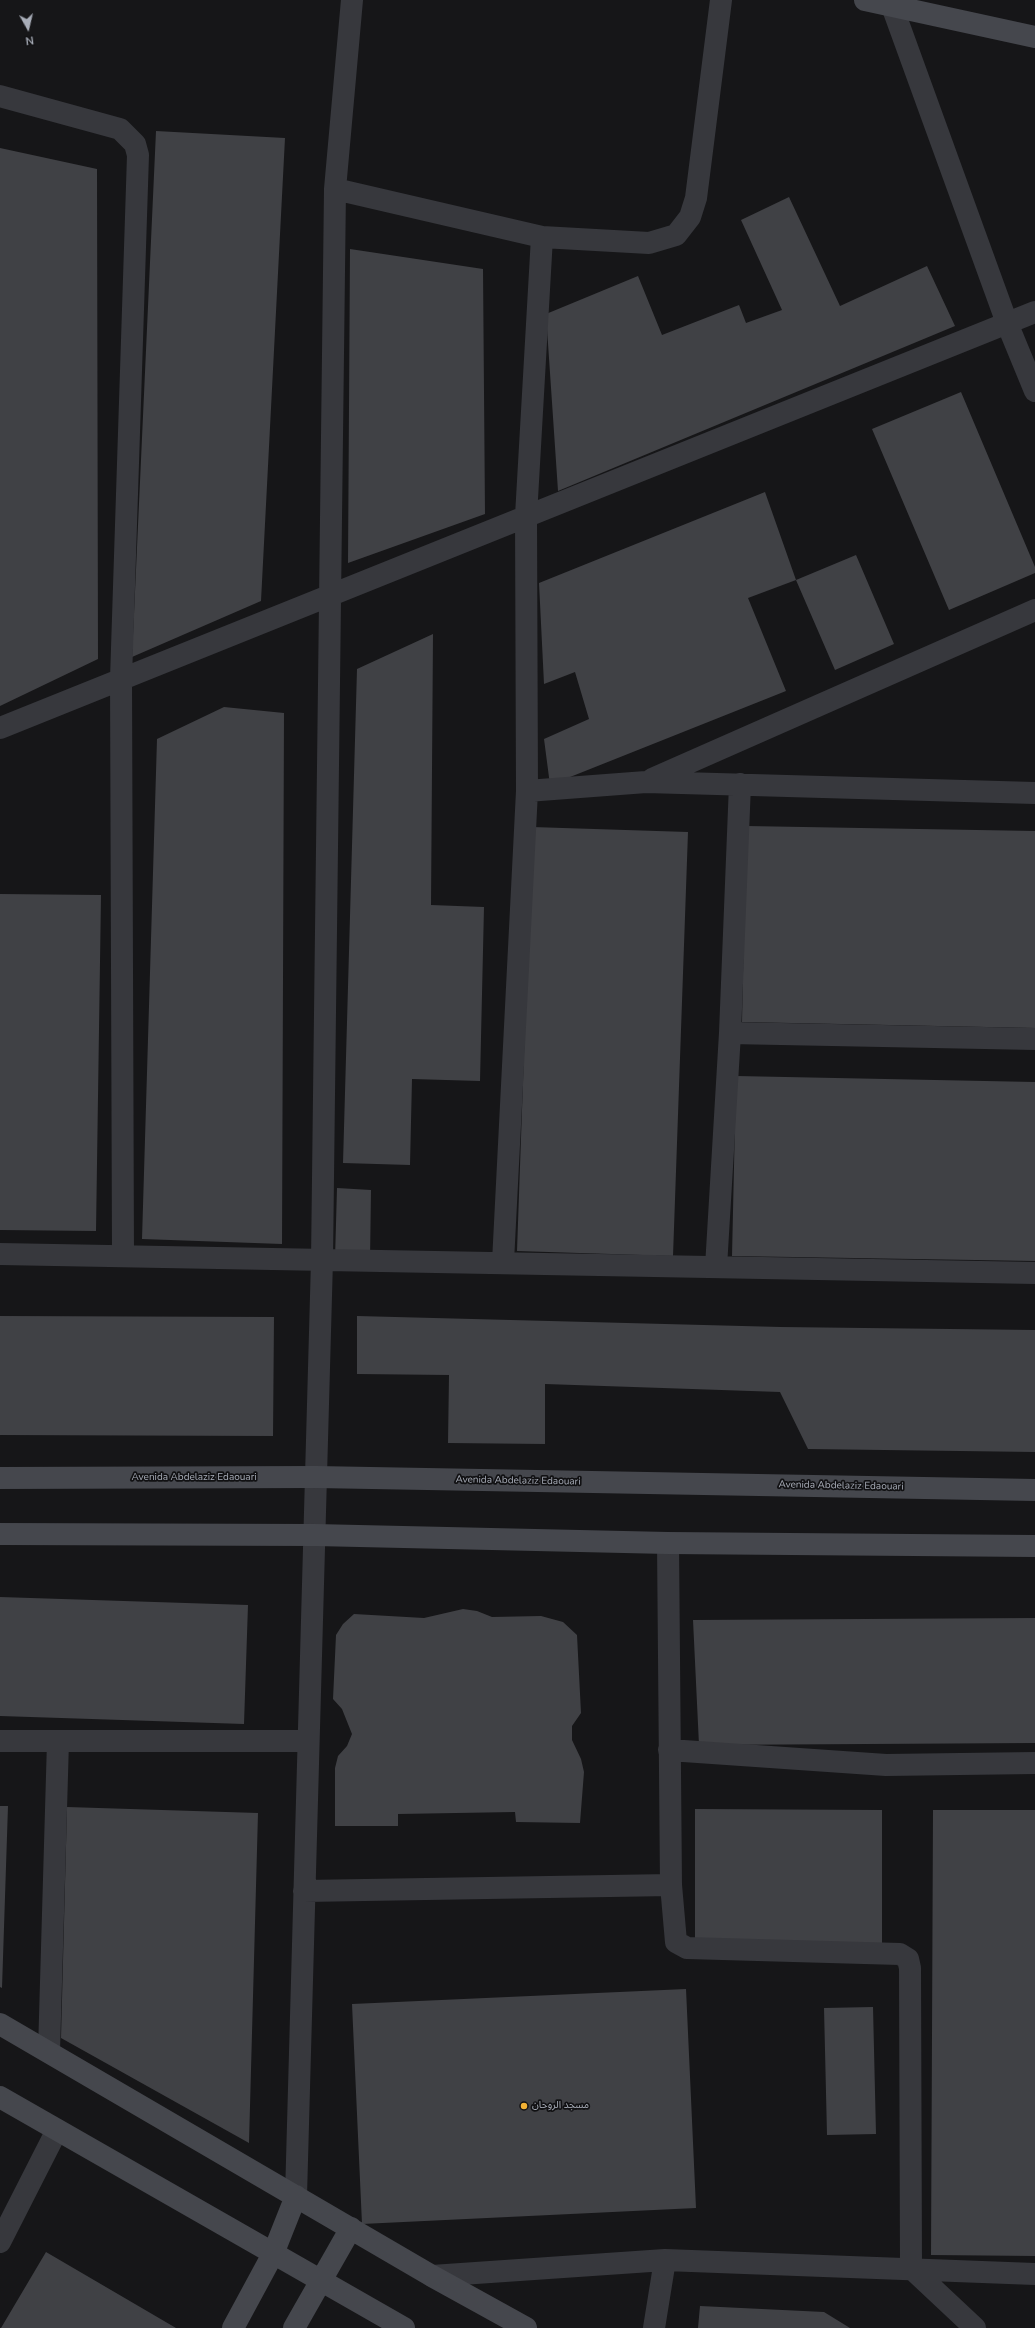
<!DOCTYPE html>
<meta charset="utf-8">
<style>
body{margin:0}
#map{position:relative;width:1035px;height:2328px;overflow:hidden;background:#161618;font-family:"Nunito Sans",sans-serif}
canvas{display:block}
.north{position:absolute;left:8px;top:8px;width:40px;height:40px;-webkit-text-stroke:3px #111113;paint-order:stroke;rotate:172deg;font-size:11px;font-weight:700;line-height:16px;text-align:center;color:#a8adb8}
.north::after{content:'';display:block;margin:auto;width:14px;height:18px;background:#a8adb8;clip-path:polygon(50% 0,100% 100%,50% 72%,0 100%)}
</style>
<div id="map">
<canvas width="1035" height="2328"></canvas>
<div class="north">N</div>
</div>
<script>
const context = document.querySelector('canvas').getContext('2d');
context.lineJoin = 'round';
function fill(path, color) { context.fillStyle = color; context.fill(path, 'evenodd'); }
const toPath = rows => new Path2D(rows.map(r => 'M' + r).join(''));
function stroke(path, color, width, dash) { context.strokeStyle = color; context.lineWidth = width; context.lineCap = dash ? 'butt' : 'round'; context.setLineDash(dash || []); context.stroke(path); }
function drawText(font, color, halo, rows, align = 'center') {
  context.font = font + ' "Nunito Sans","Noto Sans Arabic",sans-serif'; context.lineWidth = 3.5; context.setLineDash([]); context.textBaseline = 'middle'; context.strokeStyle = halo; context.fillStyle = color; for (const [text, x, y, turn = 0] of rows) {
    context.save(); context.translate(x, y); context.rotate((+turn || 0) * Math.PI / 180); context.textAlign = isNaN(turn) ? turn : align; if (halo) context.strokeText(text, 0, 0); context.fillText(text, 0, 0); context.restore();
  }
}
fill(toPath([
 [156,131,285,138,261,601,132,657],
 [0,148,97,169,98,659,0,706],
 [789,197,840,306,927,266,955,326,558,491,546,314,638,276,662,335,739,305,746,323,782,310,741,220],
 [350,249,483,269,485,514,348,563],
 [961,392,1035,567,1035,573,949,610,872,429],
 [765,492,796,580,748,598,786,691,550,785,544,739,589,719,575,672,544,684,539,583],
 [856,555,894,644,835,670,796,580],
 [433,634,431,905,484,907,480,1081,412,1079,410,1165,343,1163,357,669],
 [224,707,284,713,282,1244,142,1239,157,739],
 [746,826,1035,831,1035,1028,742,1022],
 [532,827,688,832,673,1256,517,1251],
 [0,894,101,895,96,1231,0,1230],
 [736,1076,1035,1082,1035,1261,732,1256],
 [337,1188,371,1190,370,1260,335,1259],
 [0,1316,274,1317,273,1436,0,1435],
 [357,1316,781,1327,1035,1330,1035,1452,808,1449,780,1392,545,1384,545,1444,448,1443,449,1375,357,1374],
 [0,1597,248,1605,244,1724,0,1716],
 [463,1609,477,1611,492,1617,541,1616,563,1622,577,1635,581,1713,572,1726,572,1740,581,1759,584,1772,580,1823,516,1822,515,1812,398,1814,398,1826,335,1826,335,1768,338,1756,347,1746,352,1734,342,1709,333,1699,336,1635,343,1624,354,1614,424,1618],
 [1035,1618,1035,1743,699,1745,693,1620],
 [0,1806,8,1806,2,1988,0,1987],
 [67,1807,258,1813,249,2143,61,2038],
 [695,1809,882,1810,882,1946,695,1946],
 [933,1810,1035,1810,1035,2256,931,2255],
 [686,1989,696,2208,362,2224,352,2004],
 [873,2007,876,2134,827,2135,824,2008],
 [46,2252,176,2328,1,2328],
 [700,2306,824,2312,850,2328,698,2328]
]), '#404145');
stroke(toPath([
 [892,6,1007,323,1035,391],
 [0,96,120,129,135,144,138,155,121,679,123,1255],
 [335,189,542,237,649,243,676,235,690,217,696,198,721,0],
 [0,728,1035,312],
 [652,779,1035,610],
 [527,791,646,782,1035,793],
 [730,1033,1035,1039],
 [0,1254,1035,1273],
 [503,1262,527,791,526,516,542,237],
 [716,1267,730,1033,740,784],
 [668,1543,671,1885,676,1942,687,1948,900,1954,908,1959,910,1968,911,2268,975,2328],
 [0,1741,308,1741],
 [669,1750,886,1765,1035,1763],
 [304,1891,671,1885],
 [49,2051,58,1741],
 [296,2196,322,1260,335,189,352,0],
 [0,2242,57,2130],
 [432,2276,665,2260,1035,2274],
 [654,2328,665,2260]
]), '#37383d', 22);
stroke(toPath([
 [865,0,1035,37],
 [0,1478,316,1477,1035,1490],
 [0,1534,315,1535,668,1543,1035,1546],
 [0,2024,432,2276,526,2328],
 [0,2097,404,2328],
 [233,2328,273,2254,296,2196],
 [294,2328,351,2228]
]), '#45474d', 22);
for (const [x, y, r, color] of [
 [524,2106,4,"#f2b134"]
]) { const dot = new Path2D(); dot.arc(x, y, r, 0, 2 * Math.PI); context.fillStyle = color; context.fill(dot); stroke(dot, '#111113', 1.5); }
drawText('10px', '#a8adb8', '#111113', [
 ["Avenida Abdelaziz Edaouari",194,1478],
 ["Avenida Abdelaziz Edaouari",518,1481,1],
 ["Avenida Abdelaziz Edaouari",841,1486,1]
]);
drawText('10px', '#a8adb8', '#111113', [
 ["مسجد الروحان",532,2106]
], 'left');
</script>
